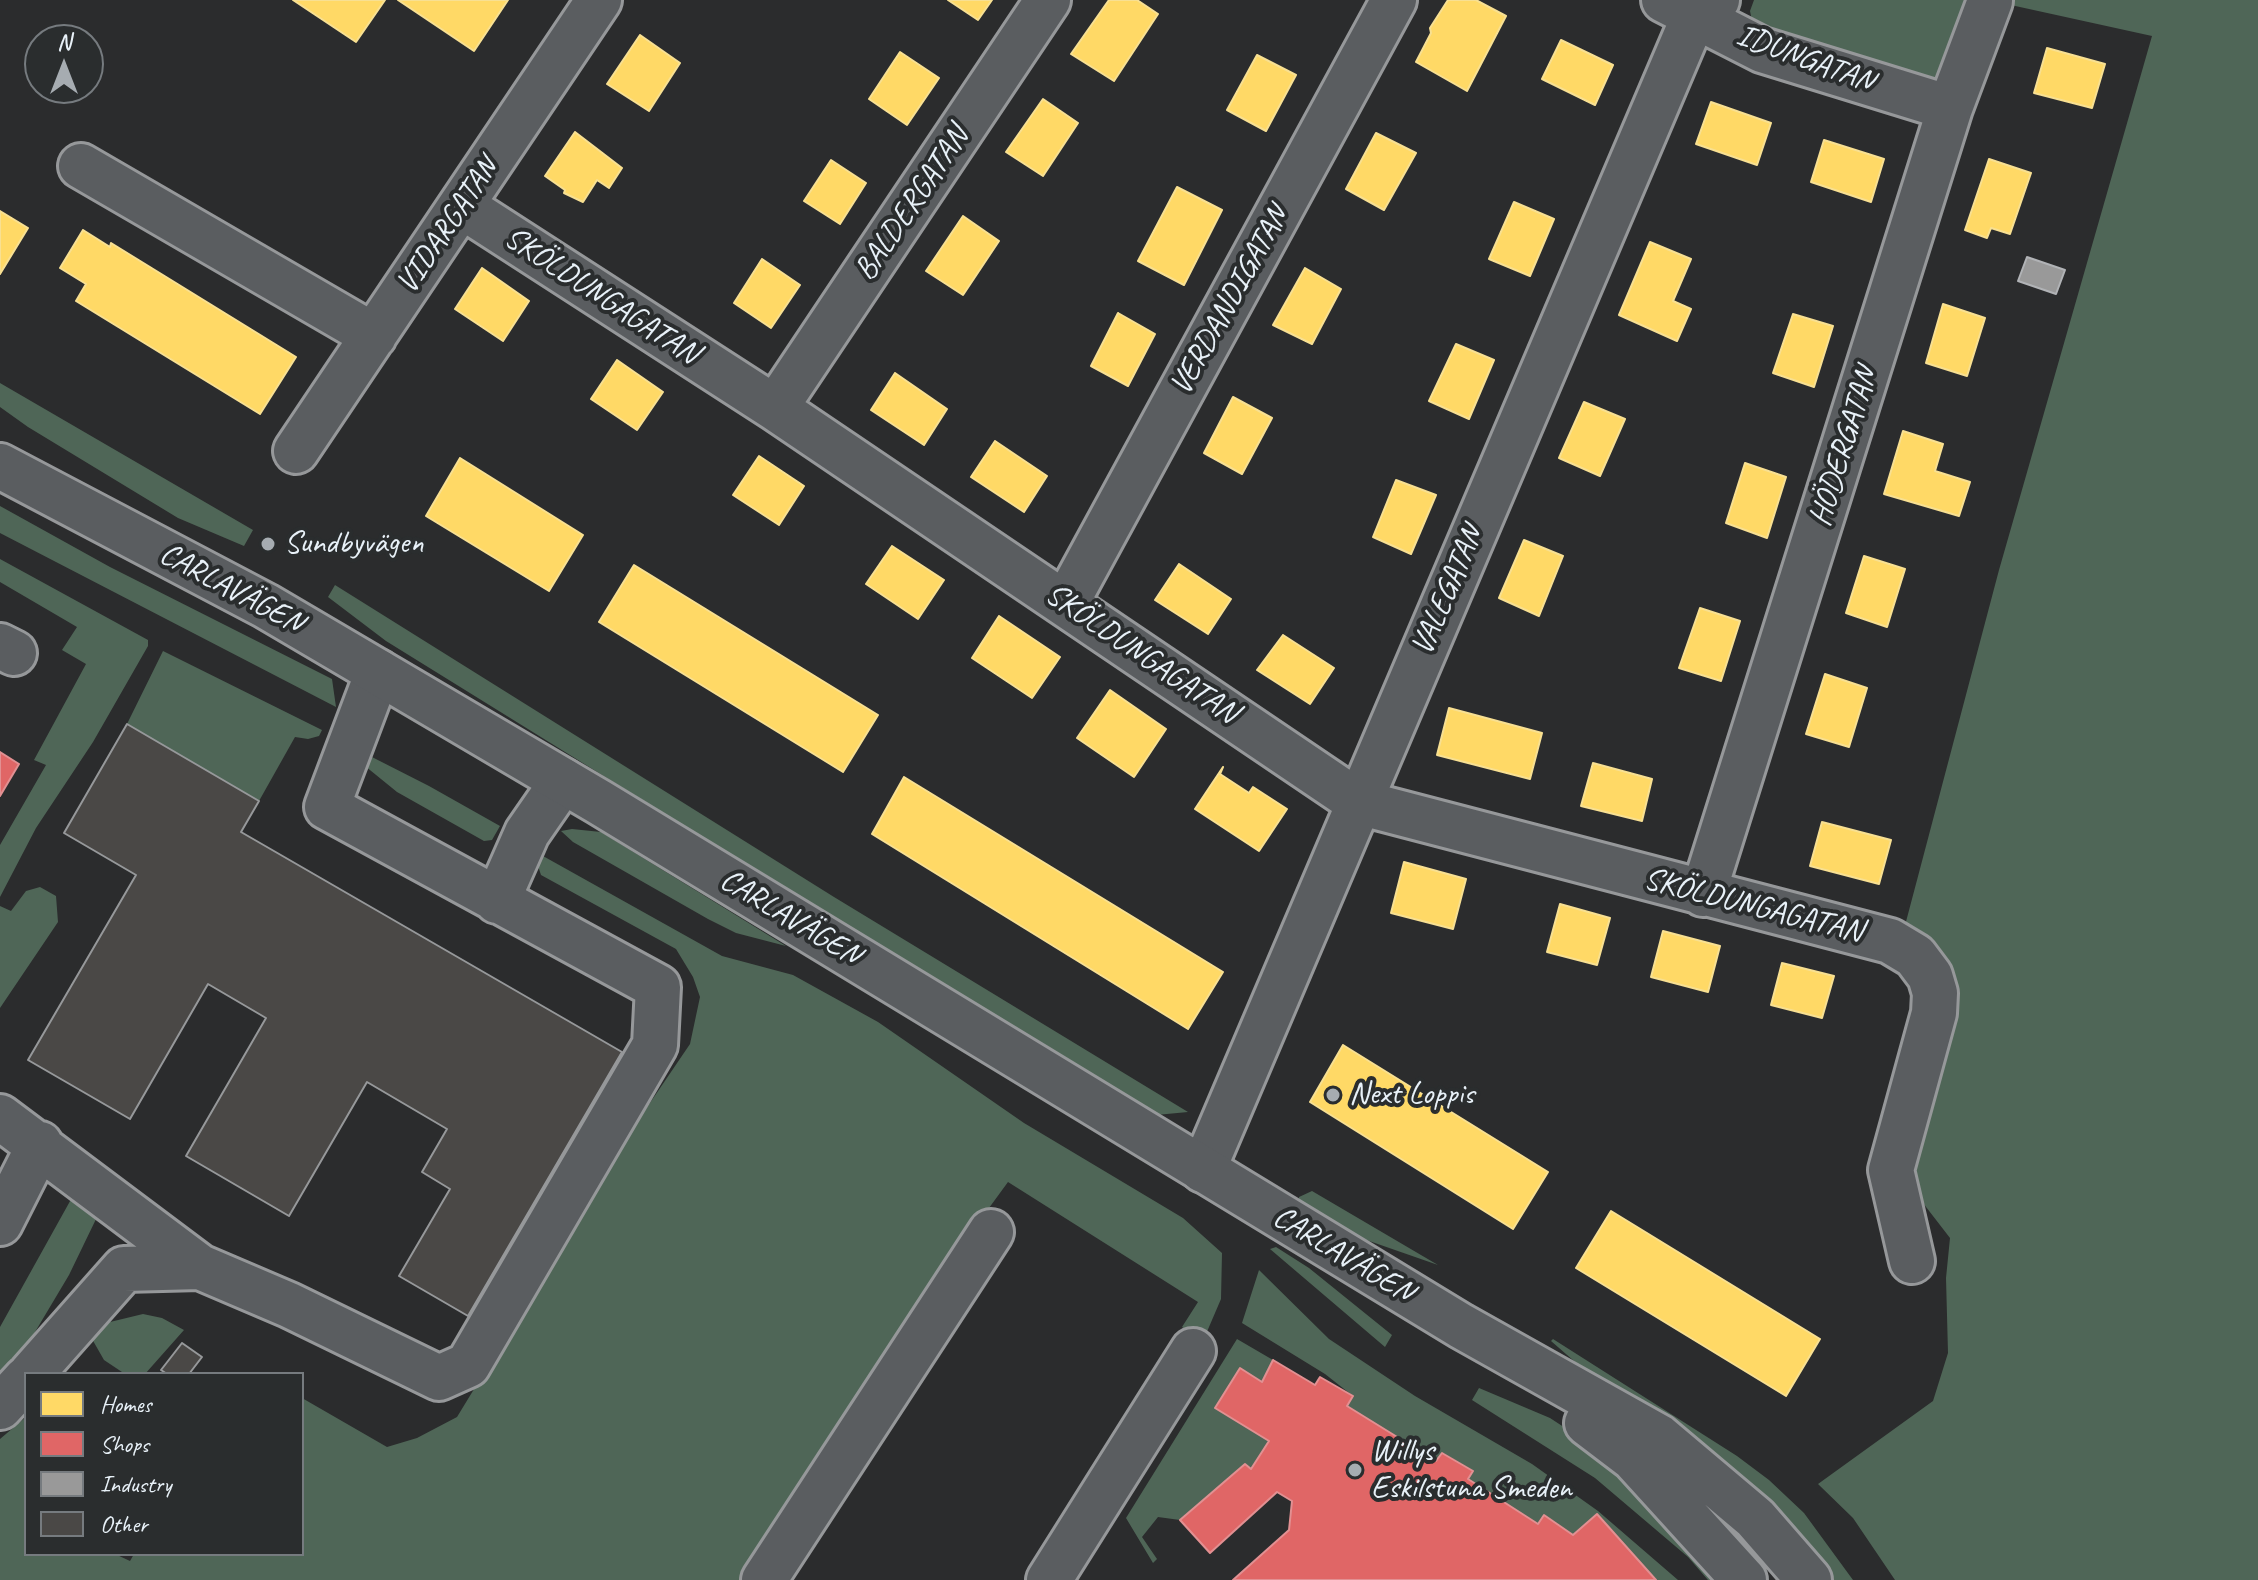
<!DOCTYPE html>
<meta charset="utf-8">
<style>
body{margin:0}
#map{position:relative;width:2258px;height:1580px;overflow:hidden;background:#2b2c2d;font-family:Caveat,sans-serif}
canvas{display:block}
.legend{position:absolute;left:24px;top:1372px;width:280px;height:184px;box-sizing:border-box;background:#2a2d2e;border:2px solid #767b7f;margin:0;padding:10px 14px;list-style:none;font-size:24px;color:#e8f1f8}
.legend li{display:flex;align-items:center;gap:16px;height:40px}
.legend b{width:40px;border:2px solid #767b7f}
.north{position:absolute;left:24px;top:24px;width:80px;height:80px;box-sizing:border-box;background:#2a2d2e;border:2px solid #767b7f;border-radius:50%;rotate:0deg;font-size:22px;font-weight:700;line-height:32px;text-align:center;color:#e8f1f8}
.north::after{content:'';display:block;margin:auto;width:28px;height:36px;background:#a6acb1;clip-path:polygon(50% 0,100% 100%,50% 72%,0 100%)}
</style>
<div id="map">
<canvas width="2258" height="1580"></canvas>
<ul class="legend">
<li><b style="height:22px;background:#ffd966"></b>Homes</li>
<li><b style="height:22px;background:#e06666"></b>Shops</li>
<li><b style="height:22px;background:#999"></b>Industry</li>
<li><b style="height:22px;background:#4a4846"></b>Other</li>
</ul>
<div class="north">N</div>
</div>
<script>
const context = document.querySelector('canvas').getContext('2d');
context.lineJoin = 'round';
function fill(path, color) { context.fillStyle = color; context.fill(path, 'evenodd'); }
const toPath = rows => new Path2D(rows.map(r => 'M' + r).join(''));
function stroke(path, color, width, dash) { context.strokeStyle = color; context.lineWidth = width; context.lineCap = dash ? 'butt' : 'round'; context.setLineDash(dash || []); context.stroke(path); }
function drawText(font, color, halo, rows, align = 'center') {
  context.font = font + ' Caveat,sans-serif'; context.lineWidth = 8; context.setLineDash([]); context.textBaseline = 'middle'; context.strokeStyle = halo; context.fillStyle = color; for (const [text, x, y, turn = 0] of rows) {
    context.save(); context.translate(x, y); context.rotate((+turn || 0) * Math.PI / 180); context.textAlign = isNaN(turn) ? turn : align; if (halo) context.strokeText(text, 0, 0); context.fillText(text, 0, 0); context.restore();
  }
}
fill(toPath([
 [1754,0,1972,0,1944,74,1929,82,1753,25,1750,11],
 [1988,0,2258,0,2258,1580,1895,1580,1853,1518,1818,1484,1933,1401,1948,1353,1946,1278,1950,1238,1899,1172,1933,1057,1903,933,1999,570,2152,36],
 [0,383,253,530,244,546,178,518,28,427,0,407],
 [0,506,110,567,332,679,336,707,0,533],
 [0,559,148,640,148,646,93,742,36,828,0,897,0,845,46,765,34,760,86,664,62,650,77,627,0,582],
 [335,585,834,897,1188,1112,1156,1115,757,871,386,641,328,597],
 [163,651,322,730,319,736,308,739,295,737,259,801,127,724],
 [368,755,429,786,500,826,492,840,484,841,397,792,365,766],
 [572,829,601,832,786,946,736,933,708,919,573,842,561,831],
 [543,856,722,956,793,975,878,1022,1024,1123,1183,1218,1222,1253,1221,1299,1203,1341,1182,1327,1198,1302,1008,1182,989,1208,968,1254,745,1580,0,1580,0,1439,26,1417,26,1554,115,1554,130,1561,134,1554,302,1554,302,1398,387,1447,417,1438,457,1417,637,1122,690,1044,700,997,693,977,676,949,541,875,538,866],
 [40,887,56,896,58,922,0,1008,0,906,11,911,26,891],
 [79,1185,98,1215,69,1275,7,1379,0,1385,0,1327],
 [1312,1191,1438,1265,1352,1235,1299,1205,1299,1197],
 [1276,1247,1309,1268,1392,1335,1385,1347,1270,1249],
 [1259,1270,1329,1339,1415,1396,1532,1464,1598,1511,1678,1580,1656,1580,1597,1515,1573,1535,1544,1515,1538,1524,1468,1479,1472,1470,1443,1453,1436,1461,1347,1406,1353,1396,1325,1374,1242,1323],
 [143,1314,162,1318,184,1330,145,1374,125,1374,104,1360,92,1339,110,1322],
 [1237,1339,1273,1360,1262,1382,1240,1368,1215,1408,1269,1441,1251,1469,1245,1464,1180,1520,1158,1517,1142,1537,1157,1559,1153,1563,1126,1518],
 [1553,1339,1737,1456,1769,1480,1804,1513,1853,1580,1826,1580,1551,1341],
 [1479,1388,1550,1418,1579,1437,1629,1482,1725,1580,1708,1580,1688,1557,1595,1478,1472,1400]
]), '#4f6657');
const homes = toPath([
 [293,0,385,0,356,42,293,0],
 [398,0,508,0,474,51,398,0],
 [948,0,992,0,978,20,948,0],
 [1109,0,1137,0,1158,14,1114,81,1071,54,1109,0],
 [1448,0,1476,0,1506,16,1467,91,1416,62,1431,33,1430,28,1448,0],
 [640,35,680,63,649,111,607,84,640,35],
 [1561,40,1613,65,1595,105,1542,79,1561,40],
 [2047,48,2105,64,2092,108,2034,93,2047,48],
 [900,52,939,78,907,125,869,99,900,52],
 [1257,55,1296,75,1266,131,1227,110,1257,55],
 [1043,99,1078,123,1043,176,1006,152,1043,99],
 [1711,102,1771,123,1757,165,1696,144,1711,102],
 [575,132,622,168,609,188,597,180,583,202,564,193,565,190,545,176,575,132],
 [1376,133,1416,153,1384,210,1346,189,1376,133],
 [1824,140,1884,159,1871,202,1811,182,1824,140],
 [1989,159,2031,173,2010,234,1991,228,1987,238,1965,230,1989,159],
 [831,160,866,183,840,224,804,201,831,160],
 [1177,187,1222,210,1184,285,1138,261,1177,187],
 [1514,202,1554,219,1530,276,1489,259,1514,202],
 [0,211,28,228,0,274,0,211],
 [963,216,999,241,963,295,926,271,963,216],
 [83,230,110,247,111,243,296,357,260,414,76,301,86,284,60,268,83,230],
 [1650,242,1691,259,1673,301,1691,309,1677,341,1619,315,1650,242],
 [762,259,800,285,771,328,734,303,762,259],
 [482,268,529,301,503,341,455,309,482,268],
 [1305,268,1341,289,1312,344,1273,325,1305,268],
 [1943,304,1985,318,1967,376,1926,363,1943,304],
 [1118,313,1155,334,1128,386,1091,366,1118,313],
 [1793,314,1833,326,1814,387,1773,373,1793,314],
 [1456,344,1494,360,1469,419,1429,401,1456,344],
 [617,360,663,392,637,430,591,399,617,360],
 [895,373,947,409,924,445,871,410,895,373],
 [1233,397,1272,418,1242,474,1204,453,1233,397],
 [1584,402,1625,419,1600,476,1559,458,1584,402],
 [1903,431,1943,444,1935,471,1970,482,1959,516,1884,494,1903,431],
 [995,441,1047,476,1024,512,971,477,995,441],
 [759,456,804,486,779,525,733,495,759,456],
 [460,458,583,535,549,591,426,516,460,458],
 [1745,463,1786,477,1767,538,1726,523,1745,463],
 [1396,480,1436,495,1411,554,1373,537,1396,480],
 [1524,540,1563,556,1539,616,1499,598,1524,540],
 [892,546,944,580,918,619,866,584,892,546],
 [1864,556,1905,569,1887,627,1846,613,1864,556],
 [1179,564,1231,599,1208,634,1155,600,1179,564],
 [634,565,878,715,843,772,599,622,634,565],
 [1700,608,1740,621,1721,681,1679,668,1700,608],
 [999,616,1060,657,1032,698,972,658,999,616],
 [1283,635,1334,668,1310,704,1257,670,1283,635],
 [1825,674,1867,688,1849,747,1806,734,1825,674],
 [1110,690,1166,729,1134,777,1077,738,1110,690],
 [1449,708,1542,733,1530,779,1437,755,1449,708],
 [1593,763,1652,779,1642,821,1581,806,1593,763],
 [1223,767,1220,774,1249,793,1253,787,1287,809,1259,851,1195,809,1223,767],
 [904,777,1223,972,1188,1029,872,834,904,777],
 [1822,822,1891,840,1879,884,1810,866,1822,822],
 [1404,862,1466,879,1453,929,1391,913,1404,862],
 [1560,904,1610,918,1597,965,1547,952,1560,904],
 [1663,931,1720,946,1708,992,1651,977,1663,931],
 [1782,963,1834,976,1822,1018,1771,1005,1782,963],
 [1343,1045,1548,1172,1513,1229,1310,1102,1343,1045],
 [1611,1211,1820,1339,1786,1396,1576,1268,1611,1211]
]);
fill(homes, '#ffd966');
stroke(homes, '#f8e092', 2);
const shops = toPath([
 [0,752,19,764,0,796,0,752],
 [1273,1360,1315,1385,1320,1377,1353,1396,1347,1406,1436,1461,1442,1453,1473,1471,1468,1479,1538,1524,1544,1515,1573,1535,1597,1514,1656,1580,1233,1580,1289,1530,1292,1501,1277,1492,1210,1553,1180,1520,1245,1464,1251,1469,1269,1441,1215,1408,1240,1368,1262,1382,1273,1360]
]);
fill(shops, '#e06666');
stroke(shops, '#e29092', 2);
const industry = toPath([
 [2027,257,2065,270,2056,294,2018,281,2027,257]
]);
fill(industry, '#999');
stroke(industry, '#b1b3b6', 2);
const building = toPath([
 [127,724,259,801,241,832,622,1052,468,1316,399,1276,450,1189,422,1172,447,1129,367,1082,289,1216,186,1156,266,1018,208,984,130,1119,28,1060,136,875,64,833,127,724],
 [182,1343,202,1357,189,1374,167,1374,161,1370,182,1343]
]);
fill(building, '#4a4846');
stroke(building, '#96989a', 2);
const minor = toPath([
 [1664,0,1762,50,1950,108],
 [81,166,374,336],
 [462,206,775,408,1358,802,1890,941,1915,956,1930,976,1935,993,1934,1013,1891,1170,1912,1261],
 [775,408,1048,0],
 [296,451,599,0],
 [1066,603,1394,0],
 [0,646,14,653],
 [1703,894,1950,108,1990,1],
 [497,901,527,833,563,781],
 [0,1117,200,1267],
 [1203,1170,1695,14,1717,0],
 [0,1223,40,1144],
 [31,1374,124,1269,200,1267,289,1305,439,1378,468,1365,655,1045,658,987,327,807,378,672],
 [0,1407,26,1379],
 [764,1580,991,1232],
 [1049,1580,1193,1351]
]);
const major = toPath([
 [0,466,266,606,599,802,1461,1326,1659,1437,1755,1518,1809,1580],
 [1587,1423,1633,1458,1744,1580]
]);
stroke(minor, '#96989a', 50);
stroke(major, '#96989a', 50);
stroke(minor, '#5a5d60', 44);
stroke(major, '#5a5d60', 44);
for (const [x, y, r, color] of [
 [268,544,8,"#a6acb1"],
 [1333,1095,8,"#a6acb1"],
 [1355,1470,8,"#a6acb1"]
]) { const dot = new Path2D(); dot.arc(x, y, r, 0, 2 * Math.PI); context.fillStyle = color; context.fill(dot); stroke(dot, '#2a2d2e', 3); }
drawText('32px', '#e8f1f8', '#2a2d2e', [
 ["IDUNGATAN",1805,59,20],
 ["BALDERGATAN",912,204,-56],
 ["VIDARGATAN",448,226,-56],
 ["SKÖLDUNGAGATAN",601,296,33],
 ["VERDANDIGATAN",1230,301,-61],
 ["HÖDERGATAN",1844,447,-73],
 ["CARLAVÄGEN",231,589,28],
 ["VALEGATAN",1448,591,-67],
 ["SKÖLDUNGAGATAN",1141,654,34],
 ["SKÖLDUNGAGATAN",1753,906,14],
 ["CARLAVÄGEN",790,918,31],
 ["CARLAVÄGEN",1343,1255,31]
]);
drawText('32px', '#e8f1f8', '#2a2d2e', [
 ["Sundbyvägen",284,544],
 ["Next Loppis",1349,1095],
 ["Willys",1371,1452],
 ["Eskilstuna Smeden",1371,1489]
], 'left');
</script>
